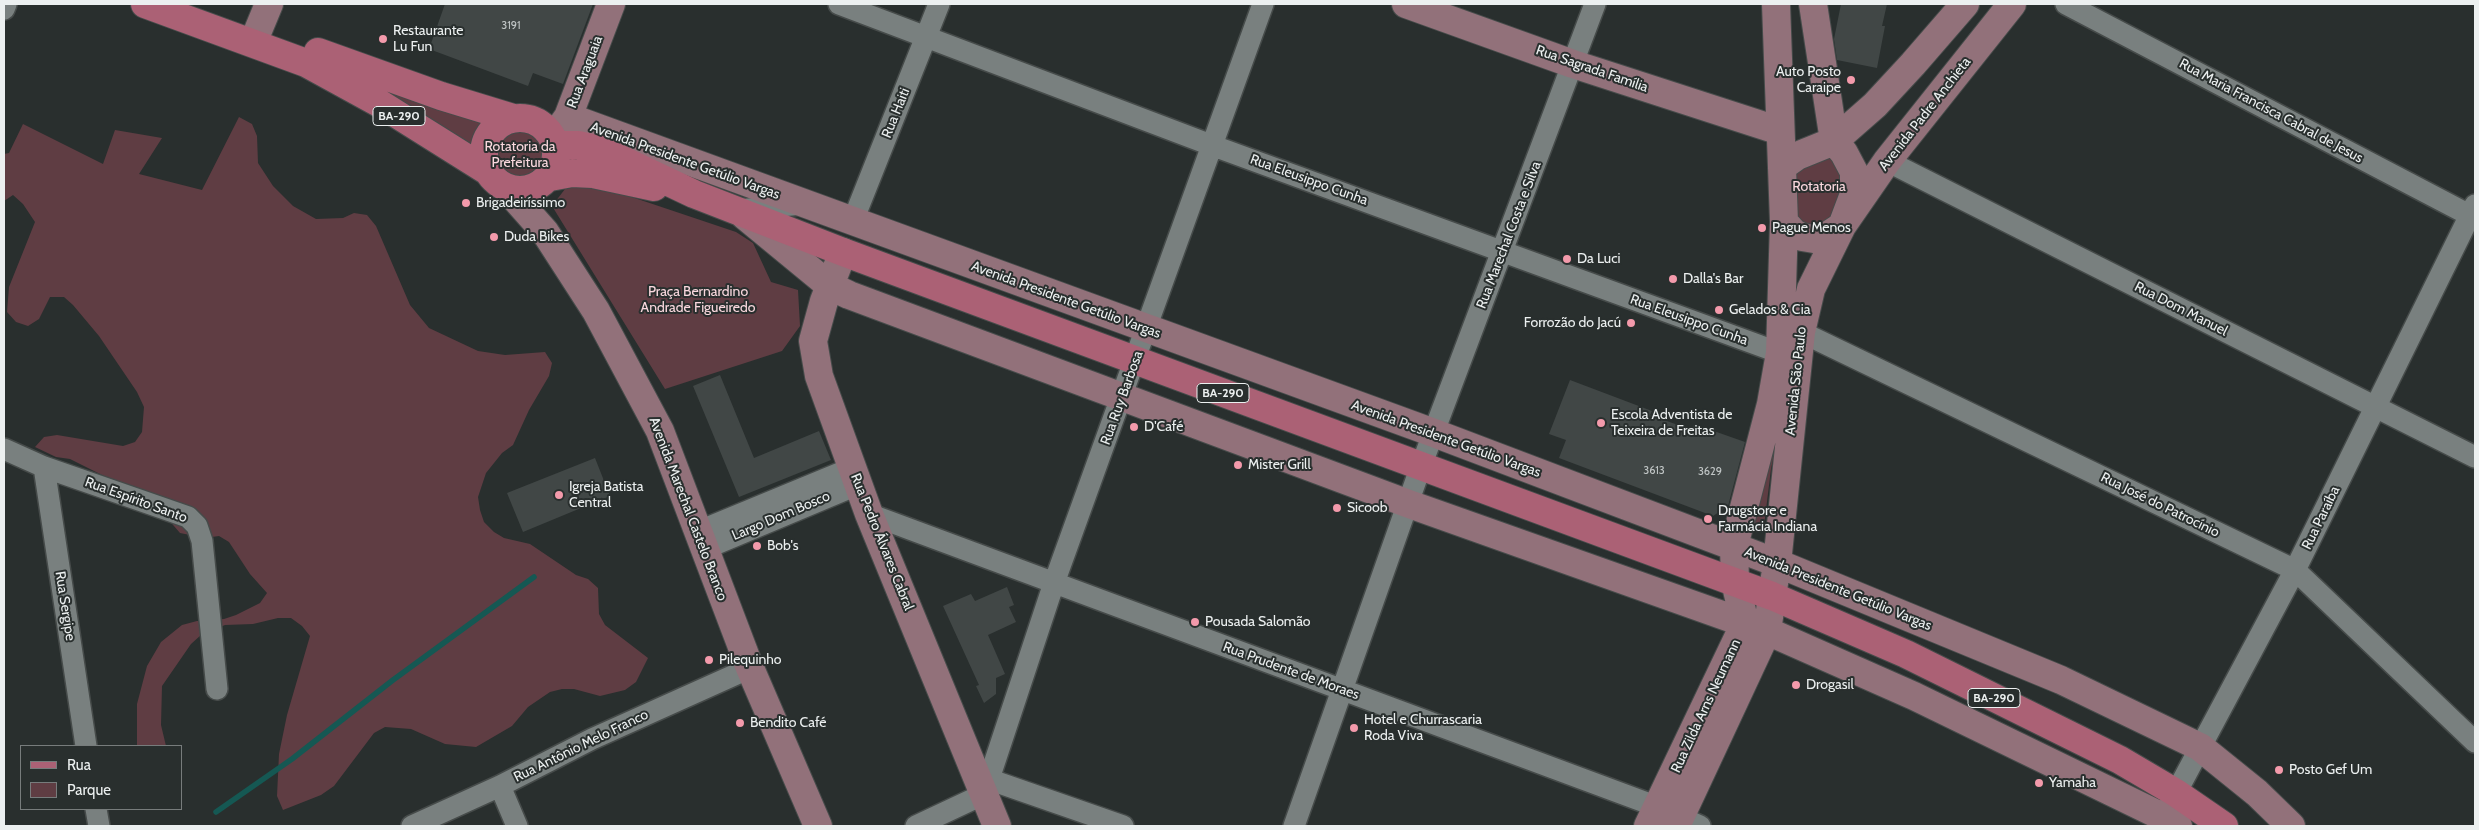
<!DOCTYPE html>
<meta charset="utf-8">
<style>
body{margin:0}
#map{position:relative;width:2479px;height:830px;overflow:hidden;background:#292f2e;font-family:Cabin,sans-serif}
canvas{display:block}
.frame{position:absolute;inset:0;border:5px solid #ecf0f0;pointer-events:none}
.legend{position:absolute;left:20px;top:745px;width:162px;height:65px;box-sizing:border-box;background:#292f2e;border:1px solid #777c7c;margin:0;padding:6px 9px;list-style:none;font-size:15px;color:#ecf0f0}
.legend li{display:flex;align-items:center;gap:10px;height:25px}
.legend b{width:25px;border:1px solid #777c7c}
</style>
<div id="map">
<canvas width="2479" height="830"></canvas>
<div class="frame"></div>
<ul class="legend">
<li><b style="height:6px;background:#ab6175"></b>Rua</li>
<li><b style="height:14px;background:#5f3d43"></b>Parque</li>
</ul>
</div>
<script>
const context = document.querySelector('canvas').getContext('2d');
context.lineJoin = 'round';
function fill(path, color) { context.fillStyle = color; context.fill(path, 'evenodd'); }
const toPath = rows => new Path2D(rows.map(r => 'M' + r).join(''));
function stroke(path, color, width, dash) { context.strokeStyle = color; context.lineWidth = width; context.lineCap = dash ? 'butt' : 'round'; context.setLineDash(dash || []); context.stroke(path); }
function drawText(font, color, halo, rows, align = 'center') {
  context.font = font + ' Cabin,sans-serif'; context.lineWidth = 4; context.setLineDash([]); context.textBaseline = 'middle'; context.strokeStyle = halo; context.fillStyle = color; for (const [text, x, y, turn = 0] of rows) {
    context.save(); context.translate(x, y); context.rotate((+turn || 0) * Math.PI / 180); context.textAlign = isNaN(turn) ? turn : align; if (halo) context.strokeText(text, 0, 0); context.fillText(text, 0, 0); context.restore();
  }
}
fill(toPath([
 [343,75,490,124,482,132,478,144,478,160],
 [239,117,252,124,257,136,258,163,273,186,293,206,316,219,343,218,354,213,367,215,376,226,410,305,429,328,478,351,505,355,545,352,552,363,549,376,529,410,513,445,502,453,486,473,478,497,480,510,484,522,494,532,504,538,530,544,576,575,588,579,598,588,599,614,605,625,648,658,636,682,625,690,600,696,574,689,562,689,550,692,528,707,512,726,476,747,445,744,411,729,385,727,374,733,334,786,321,795,283,810,277,796,279,754,287,715,310,636,302,626,291,618,278,618,253,624,225,625,201,635,191,644,162,686,161,725,166,746,137,746,137,704,147,666,161,642,182,625,197,621,224,619,236,615,260,603,267,593,250,574,229,542,219,536,205,538,180,533,161,511,130,489,70,459,56,457,35,447,44,437,57,435,123,446,135,442,142,432,144,407,137,392,99,336,73,305,64,297,50,297,39,319,28,326,16,322,7,312,9,287,35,222,23,204,13,195,4,201,4,154,9,153,23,124,103,164,115,130,162,138,139,174,202,190],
 [511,122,526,122,540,129,548,138,551,147,552,158,543,177,532,184,521,188,503,181,489,156,488,143,498,130],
 [1833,149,1847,175,1837,221,1822,231,1790,218,1793,171],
 [593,184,736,232,753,243,771,282,798,290,800,326,782,351,665,389,552,206,565,189],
 [1791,375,1771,469,1764,526,1762,528,1755,530,1750,528]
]), '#5f3d43');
stroke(toPath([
 [216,812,292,759,393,680,534,577]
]), '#155853', 5.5);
fill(toPath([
 [445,4,593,4,563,84,533,73,528,86,429,49],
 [1841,4,1887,4,1882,26,1885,26,1877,68,1837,60,1834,39],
 [720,375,754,458,819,431,831,460,739,497,693,386],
 [1570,380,1652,411,1650,415,1692,430,1694,424,1745,442,1728,506,1713,516,1559,458,1566,440,1549,434],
 [595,458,610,496,523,532,507,493],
 [1007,587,1014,605,1009,607,1016,622,988,635,1005,674,996,678,996,694,984,703,976,686,979,685,943,606,971,594,975,601]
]), '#414746');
const street = toPath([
 [839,4,1211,145,1780,353],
 [2066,4,2475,218],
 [4,9,6,4],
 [1887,161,2475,457],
 [738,210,802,204],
 [852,223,939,4],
 [1801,332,2295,570,2475,742],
 [4,449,44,467,188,517,197,526,202,541,217,689],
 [44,467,86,746],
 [869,514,1658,807],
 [697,532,852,468],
 [704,549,859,484],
 [988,779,1123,826],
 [500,786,517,826],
 [2169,806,2295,570,2475,205],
 [96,809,99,826],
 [1680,817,1700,826],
 [412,826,500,786,592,739,750,668],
 [916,826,984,794,1054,583,1263,4],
 [1294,826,1421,466,1595,4]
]);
const secondary = toPath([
 [1406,4,1573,64,1780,131],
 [257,33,269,4],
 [568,117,1434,433,1777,563,2061,680,2200,747,2257,793,2291,826],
 [558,131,568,117,611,4],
 [1783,166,1797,156,1834,141,1875,105,1913,64,1965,4],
 [506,188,545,232,596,311,660,431,750,668,818,826],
 [745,216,830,286,849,295,1409,504,1767,631,1914,696,2163,817,2178,826],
 [1784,222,1794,233,1802,237,1814,239,1824,238,1842,226,1887,161,2012,4],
 [843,252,824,301,813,341,819,376,869,514,997,826],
 [1648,826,1745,623,1735,582,1734,546,1771,404,1780,353,1784,222,1776,4],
 [1676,826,1767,631,1777,563,1801,332,1811,289,1842,226,1854,194,1854,172,1844,153,1834,141,1813,4]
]);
const primary = toPath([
 [145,4,306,63,379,103,489,172],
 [318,52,441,96,513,118],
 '484 154a36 36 0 1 1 72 0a36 36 0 1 1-72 0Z',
 [556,145,578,145,601,150,694,194,843,252,1772,596,1906,654,2120,760,2176,793,2224,826],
 [550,177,572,173,593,174,654,187]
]);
stroke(street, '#464b4a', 24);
stroke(secondary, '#464b4a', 30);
stroke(primary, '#464b4a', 30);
stroke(street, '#79807f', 21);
stroke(secondary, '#92717a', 28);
stroke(primary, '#ab6175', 28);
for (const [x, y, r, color] of [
 [383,39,5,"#f39aab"],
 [1851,80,5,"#f39aab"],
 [466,203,5,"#f39aab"],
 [1762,228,5,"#f39aab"],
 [494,237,5,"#f39aab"],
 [1567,259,5,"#f39aab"],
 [1673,279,5,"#f39aab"],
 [1719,310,5,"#f39aab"],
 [1631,323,5,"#f39aab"],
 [1601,423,5,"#f39aab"],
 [1134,427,5,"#f39aab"],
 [1238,465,5,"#f39aab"],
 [559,495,5,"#f39aab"],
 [1337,508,5,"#f39aab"],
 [1708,519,5,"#f39aab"],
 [757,546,5,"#f39aab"],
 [1195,622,5,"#f39aab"],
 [709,660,5,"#f39aab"],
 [1796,685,5,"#f39aab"],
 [740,723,5,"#f39aab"],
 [1354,728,5,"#f39aab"],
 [2279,770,5,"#f39aab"],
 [2039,783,5,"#f39aab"]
]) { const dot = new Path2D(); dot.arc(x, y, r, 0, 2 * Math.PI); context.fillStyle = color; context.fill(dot); stroke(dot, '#292f2e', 2); }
drawText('11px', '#c1c6c6', null, [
 ["3191",511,26],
 ["3613",1654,471],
 ["3629",1710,472]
]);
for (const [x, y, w] of [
 [399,116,52],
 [1223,393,52],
 [1994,698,52]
]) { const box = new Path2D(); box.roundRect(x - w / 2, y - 9.5, w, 19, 4); context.fillStyle = '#292f2e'; context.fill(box); stroke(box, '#ecf0f0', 1); }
drawText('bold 12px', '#ecf0f0', null, [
 ["BA-290",399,116],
 ["BA-290",1223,393],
 ["BA-290",1994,698]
]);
drawText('14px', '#ecf0f0', '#292f2e', [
 ["Restaurante",393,31],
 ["Lu Fun",393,47],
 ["Auto Posto",1841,72,"right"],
 ["Caraipe",1841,88,"right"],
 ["Brigadeiríssimo",476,203],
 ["Pague Menos",1772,228],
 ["Duda Bikes",504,237],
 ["Da Luci",1577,259],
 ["Dalla's Bar",1683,279],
 ["Gelados & Cia",1729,310],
 ["Forrozão do Jacú",1621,323,"right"],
 ["Escola Adventista de",1611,415],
 ["Teixeira de Freitas",1611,431],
 ["D'Café",1144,427],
 ["Mister Grill",1248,465],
 ["Igreja Batista",569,487],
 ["Central",569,503],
 ["Sicoob",1347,508],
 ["Drugstore e",1718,511],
 ["Farmácia Indiana",1718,527],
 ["Bob's",767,546],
 ["Pousada Salomão",1205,622],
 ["Pilequinho",719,660],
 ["Drogasil",1806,685],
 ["Hotel e Churrascaria",1364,720],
 ["Roda Viva",1364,736],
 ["Bendito Café",750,723],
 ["Posto Gef Um",2289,770],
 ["Yamaha",2049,783]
], 'left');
drawText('14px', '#ecf0f0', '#292f2e', [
 ["Rua Sagrada Família",1592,69,19],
 ["Rua Araguaia",585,72,-69],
 ["Rua Maria Francisca Cabral de Jesus",2271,111,28],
 ["Rua Haiti",896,113,-68],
 ["Avenida Padre Anchieta",1925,114,-52],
 ["Avenida Presidente Getúlio Vargas",685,161,20],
 ["Rua Eleusippo Cunha",1309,180,20],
 ["Rua Marechal Costa e Silva",1509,235,-69],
 ["Avenida Presidente Getúlio Vargas",1066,300,20],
 ["Rua Dom Manuel",2181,309,27],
 ["Rua Eleusippo Cunha",1689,320,20],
 ["Avenida São Paulo",1796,381,-84],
 ["Rua Ruy Barbosa",1122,398,-70],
 ["Avenida Presidente Getúlio Vargas",1446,439,20],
 ["Rua Espírito Santo",136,500,20],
 ["Rua José do Patrocínio",2160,505,26],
 ["Avenida Marechal Castelo Branco",688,509,69],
 ["Largo Dom Bosco",781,516,-23],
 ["Rua Paraíba",2321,518,-64],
 ["Rua Pedro Álvares Cabral",882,542,68],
 ["Avenida Presidente Getúlio Vargas",1838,589,22],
 ["Rua Sergipe",65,606,81],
 ["Rua Prudente de Moraes",1291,671,20],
 ["Rua Zilda Arns Neumann",1706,706,-65],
 ["Rua Antônio Melo Franco",581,746,-26]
]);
drawText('14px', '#fad8de', '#292f2e', [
 ["Rotatoria da",520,147],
 ["Prefeitura",520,163],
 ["Rotatoria",1819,187],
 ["Praça Bernardino",698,292],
 ["Andrade Figueiredo",698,308]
]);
</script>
